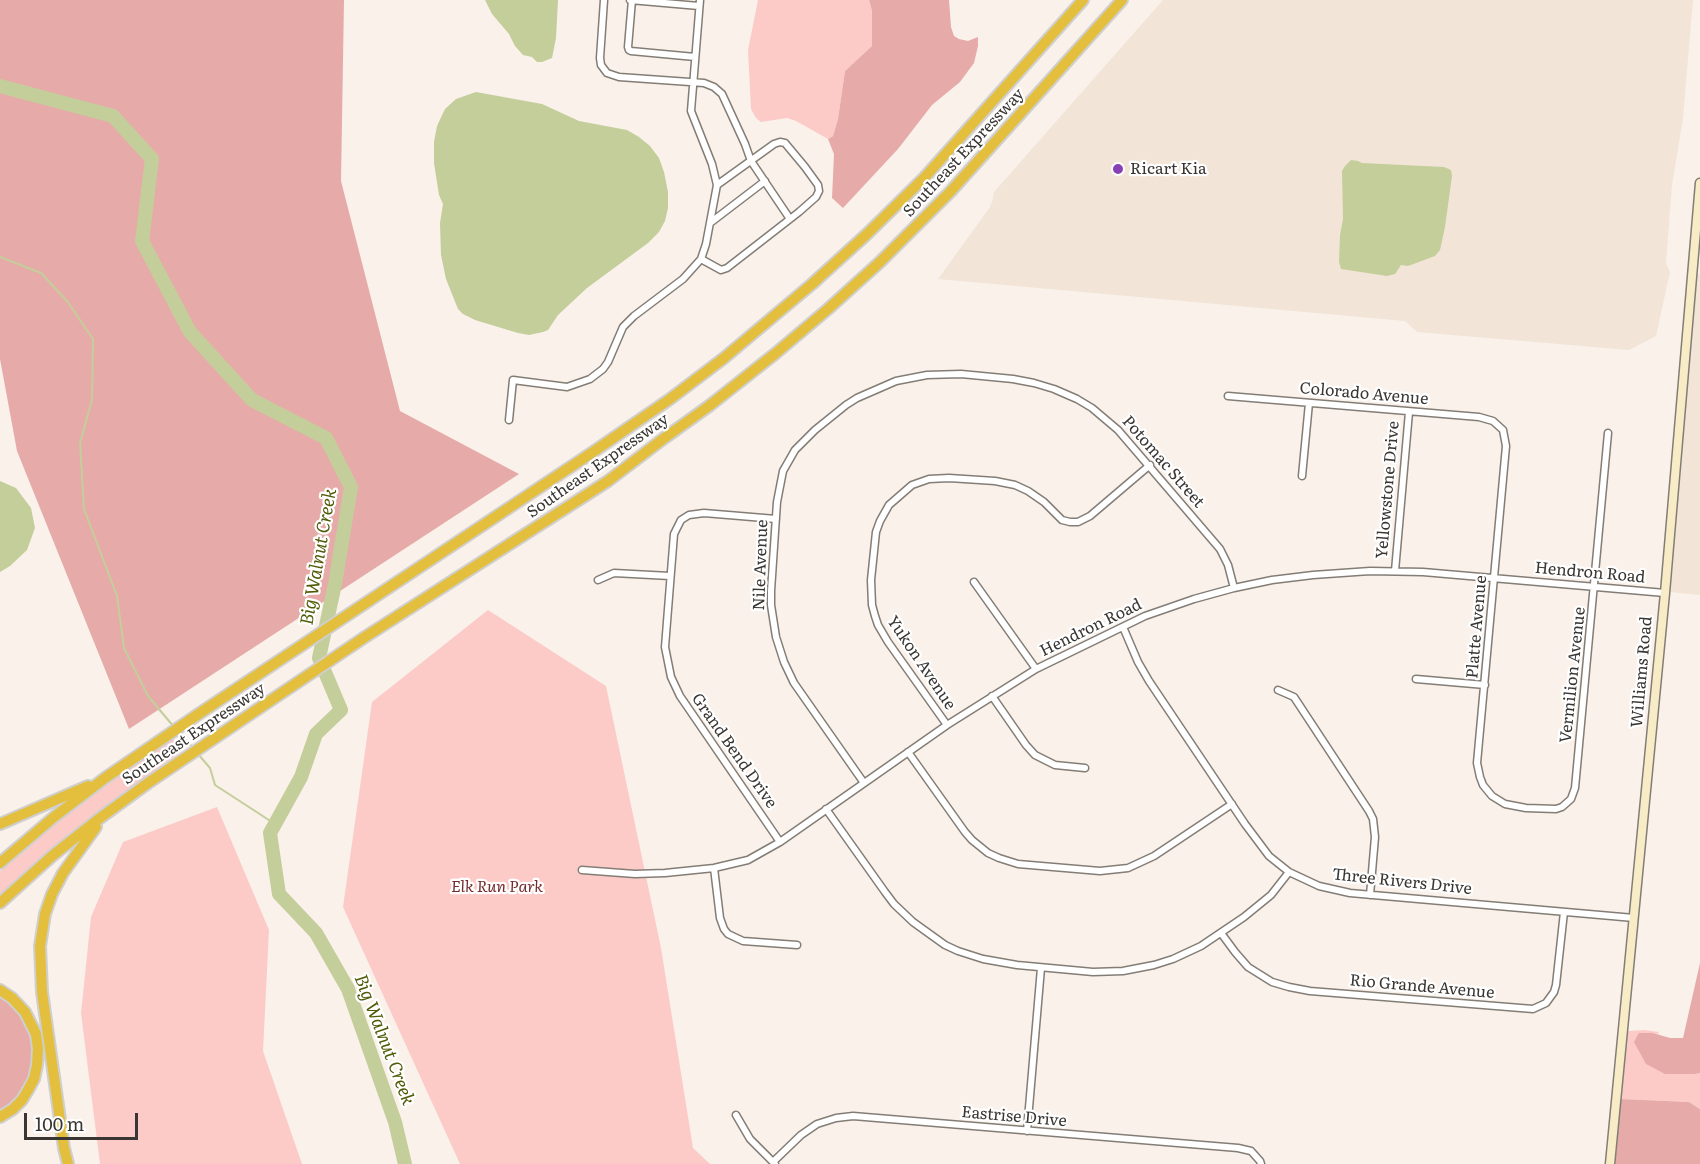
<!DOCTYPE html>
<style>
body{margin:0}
#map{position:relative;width:1700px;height:1164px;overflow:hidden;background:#f9f1ea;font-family:Literata,serif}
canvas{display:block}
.scale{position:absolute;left:24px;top:1113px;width:114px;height:27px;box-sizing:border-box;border:3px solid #383532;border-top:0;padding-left:8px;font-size:18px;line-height:21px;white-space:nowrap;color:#383532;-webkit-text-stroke:4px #fff;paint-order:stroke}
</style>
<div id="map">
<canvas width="1700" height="1164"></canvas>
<div class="scale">100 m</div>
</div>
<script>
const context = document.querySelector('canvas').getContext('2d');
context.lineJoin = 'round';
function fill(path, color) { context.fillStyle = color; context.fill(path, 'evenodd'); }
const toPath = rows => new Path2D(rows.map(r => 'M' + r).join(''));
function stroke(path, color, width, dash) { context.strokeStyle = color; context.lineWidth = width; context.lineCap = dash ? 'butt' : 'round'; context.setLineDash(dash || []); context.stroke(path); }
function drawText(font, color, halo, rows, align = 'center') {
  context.font = font + ' Literata,serif'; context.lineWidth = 4.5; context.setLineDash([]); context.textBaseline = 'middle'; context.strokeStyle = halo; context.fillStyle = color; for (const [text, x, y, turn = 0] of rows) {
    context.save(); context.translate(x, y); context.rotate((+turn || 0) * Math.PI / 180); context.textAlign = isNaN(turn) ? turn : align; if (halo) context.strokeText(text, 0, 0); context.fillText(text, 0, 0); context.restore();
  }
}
fill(toPath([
 [1163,0,1693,0,1683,118,1672,185,1666,263,1670,272,1656,336,1629,350,1417,332,1405,321,938,279,990,207,993,199,994,192],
 [1696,274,1700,274,1700,595,1670,592]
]), '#f2e5d7');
fill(toPath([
 [758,0,869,0,872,11,872,46,845,71,838,119,833,136,828,139,796,121,787,118,761,122,756,118,751,109,748,50],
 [488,610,606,686,661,948,693,1148,710,1164,460,1164,343,907,372,702],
 [173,739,182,751,108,804,0,896,0,871,38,838,95,792],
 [217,807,269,930,263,1051,302,1164,100,1164,81,1013,91,917,123,842],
 [1644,1030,1659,1032,1658,1034,1653,1033,1695,1074,1700,1073,1700,1109,1689,1102,1621,1099,1627,1032,1629,1031]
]), '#fccbc8');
fill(toPath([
 [0,0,344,0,341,181,400,411,519,474,129,729,17,451,0,359],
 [869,0,949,0,951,27,954,36,959,39,968,41,978,37,978,46,974,63,960,82,932,105,898,149,843,208,832,198,834,154,828,139,833,136,838,119,845,71,872,46,872,11],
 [1700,963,1700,1073,1695,1074,1665,1074,1646,1064,1634,1042,1639,1033,1653,1033,1670,1038,1683,1038],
 [0,995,19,1011,30,1033,33,1051,32,1068,28,1082,20,1094,13,1102,0,1112],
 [1621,1099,1689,1102,1700,1109,1700,1164,1615,1164]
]), '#e6aba8');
fill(toPath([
 [485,0,558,0,556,38,552,58,542,62,537,62,532,57,523,55,515,46,509,34,492,14],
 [476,92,542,104,579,121,627,130,639,137,650,146,659,158,664,172,668,192,668,208,665,221,659,232,648,243,587,288,558,315,548,330,543,332,529,335,518,333,475,320,463,314,458,309,446,279,441,255,440,223,443,204,439,195,434,163,434,142,437,126,445,109,456,99],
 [1351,160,1358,161,1362,163,1444,167,1451,170,1452,176,1445,227,1440,250,1435,256,1408,266,1401,265,1395,274,1387,276,1341,269,1339,262,1340,235,1343,219,1342,171,1345,166],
 [0,481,16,488,31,508,35,528,27,550,10,566,0,572]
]), '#c4ce9a');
stroke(toPath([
 [0,257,41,273,67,301,93,339,92,400,80,443,84,509,117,596,124,648,148,696,174,727],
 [178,731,194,749],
 [198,754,210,768,215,785,275,824]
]), '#c4ce9a', 2);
stroke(toPath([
 [0,86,113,116,152,159,142,241,190,332,252,400,326,438,351,487,335,584,319,658,341,710,316,734,301,777,270,833,279,894,316,933,348,989,395,1122,405,1164]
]), '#c4ce9a', 14);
const street = toPath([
 [604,0,600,58,601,65,607,73,619,77,704,83,714,87,722,94,745,144,751,161,790,219],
 [630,0,699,6],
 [632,0,628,47,629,50,631,51,695,57],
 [710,223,765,181],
 [701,259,721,270,727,268,799,212,816,197,819,191,818,185,805,167,785,143,780,142,774,144,717,185],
 [1228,396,1479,417,1493,421,1503,430,1506,446,1477,763,1480,777,1483,785,1492,796,1505,804,1526,808,1556,809,1562,807,1571,799,1575,788,1608,433],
 [509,420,513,380,567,387,590,379,603,369,608,362,623,327,634,316,683,279,701,259,706,244,717,185,712,164,691,111,700,0],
 [1302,476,1309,403],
 [776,519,704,513,689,515,681,520,674,534,665,647,671,677,680,696,780,842],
 [1395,571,1409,412],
 [598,580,614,573,670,576],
 [974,582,1036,669],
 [1123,627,1138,662,1149,681,1245,824,1269,856,1289,872,1319,886,1350,893,1634,918],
 [1416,679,1485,685],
 [1278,690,1294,697,1369,811,1373,819,1375,837,1370,895],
 [992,696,1026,745,1035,755,1055,765,1085,768],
 [947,725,888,642,878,625,875,616,872,605,871,580,876,532,880,521,889,505,912,485,929,479,949,478,995,481,1015,485,1028,491,1044,502,1062,520,1070,522,1078,522,1090,516,1150,465],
 [908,752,965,832,972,840,988,853,999,858,1018,864,1100,871,1128,868,1154,856,1232,804],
 [864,783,794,683,784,662,776,637,771,605,771,591,777,502,783,471,795,450,815,430,846,405,857,398,896,381,927,375,961,374,1013,379,1034,383,1054,389,1077,399,1092,408,1118,430,1220,549,1228,565,1234,588],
 [826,809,885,892,894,904,913,922,945,945,958,951,983,959,1017,965,1093,972,1123,971,1154,965,1173,959,1201,946,1244,917,1271,895,1289,872],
 [714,868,720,918,724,929,728,934,743,941,797,945],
 [582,870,635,874,665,873,714,868,748,860,780,842,947,725,1036,669,1145,616,1194,599,1234,588,1272,580,1313,575,1370,571,1423,572,1665,593],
 [1221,933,1235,952,1248,967,1272,982,1289,987,1310,991,1533,1009,1546,1003,1554,992,1556,985,1564,912],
 [736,1115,750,1139,775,1164],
 [1027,1131,1041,968],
 [773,1162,801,1135,817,1124,836,1118,853,1116,1238,1148,1251,1151,1260,1161,1261,1164]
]);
const secondary = toPath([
 [1610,1164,1665,593,1700,183]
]);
const highway = toPath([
 [0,824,88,786],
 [0,863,54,817,105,778,200,713,590,454,670,399,724,358,812,284,867,234,925,177,1083,0],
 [0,903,52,856,100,818,148,783,365,637,608,481,663,439,709,406,776,353,828,309,880,262,951,191,1122,0],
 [0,990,12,998,25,1012,36,1034,38,1049,37,1065,34,1079,28,1090,22,1100,13,1109,0,1117],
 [68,1164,64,1148,42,992,40,946,45,914,52,894,63,873,96,827]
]);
stroke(street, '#837d76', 9);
stroke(secondary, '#837d76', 11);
stroke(highway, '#cfcfce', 14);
stroke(street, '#fff', 6);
stroke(secondary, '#f7ecc5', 8);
stroke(highway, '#e3bf3d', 10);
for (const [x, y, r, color] of [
 [1118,169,6,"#8741b4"]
]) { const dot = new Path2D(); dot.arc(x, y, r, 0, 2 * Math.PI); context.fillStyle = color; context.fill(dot); stroke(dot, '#fff', 2); }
drawText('16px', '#383532', '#fff', [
 ["Southeast Expressway",964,153,-47],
 ["Colorado Avenue",1364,394,5],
 ["Potomac Street",1163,462,49],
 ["Southeast Expressway",598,466,-35],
 ["Yellowstone Drive",1388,490,-85],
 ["Nile Avenue",761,565,-88],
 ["Hendron Road",1590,573,5],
 ["Platte Avenue",1477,627,-85],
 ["Hendron Road",1091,628,-26],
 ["Yukon Avenue",921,663,56],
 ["Williams Road",1642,672,-85],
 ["Vermilion Avenue",1573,675,-84],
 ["Southeast Expressway",194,734,-34],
 ["Grand Bend Drive",734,751,55],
 ["Three Rivers Drive",1402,882,6],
 ["Rio Grande Avenue",1422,987,5],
 ["Eastrise Drive",1014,1117,5]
]);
drawText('16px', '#383532', '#fff', [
 ["Ricart Kia",1130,169]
], 'left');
drawText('italic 16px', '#732d2e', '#fff', [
 ["Elk Run Park",497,887]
]);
drawText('italic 18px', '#515b07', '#fff', [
 ["Big Walnut Creek",319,557,-80],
 ["Big Walnut Creek",384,1040,69]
]);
</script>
